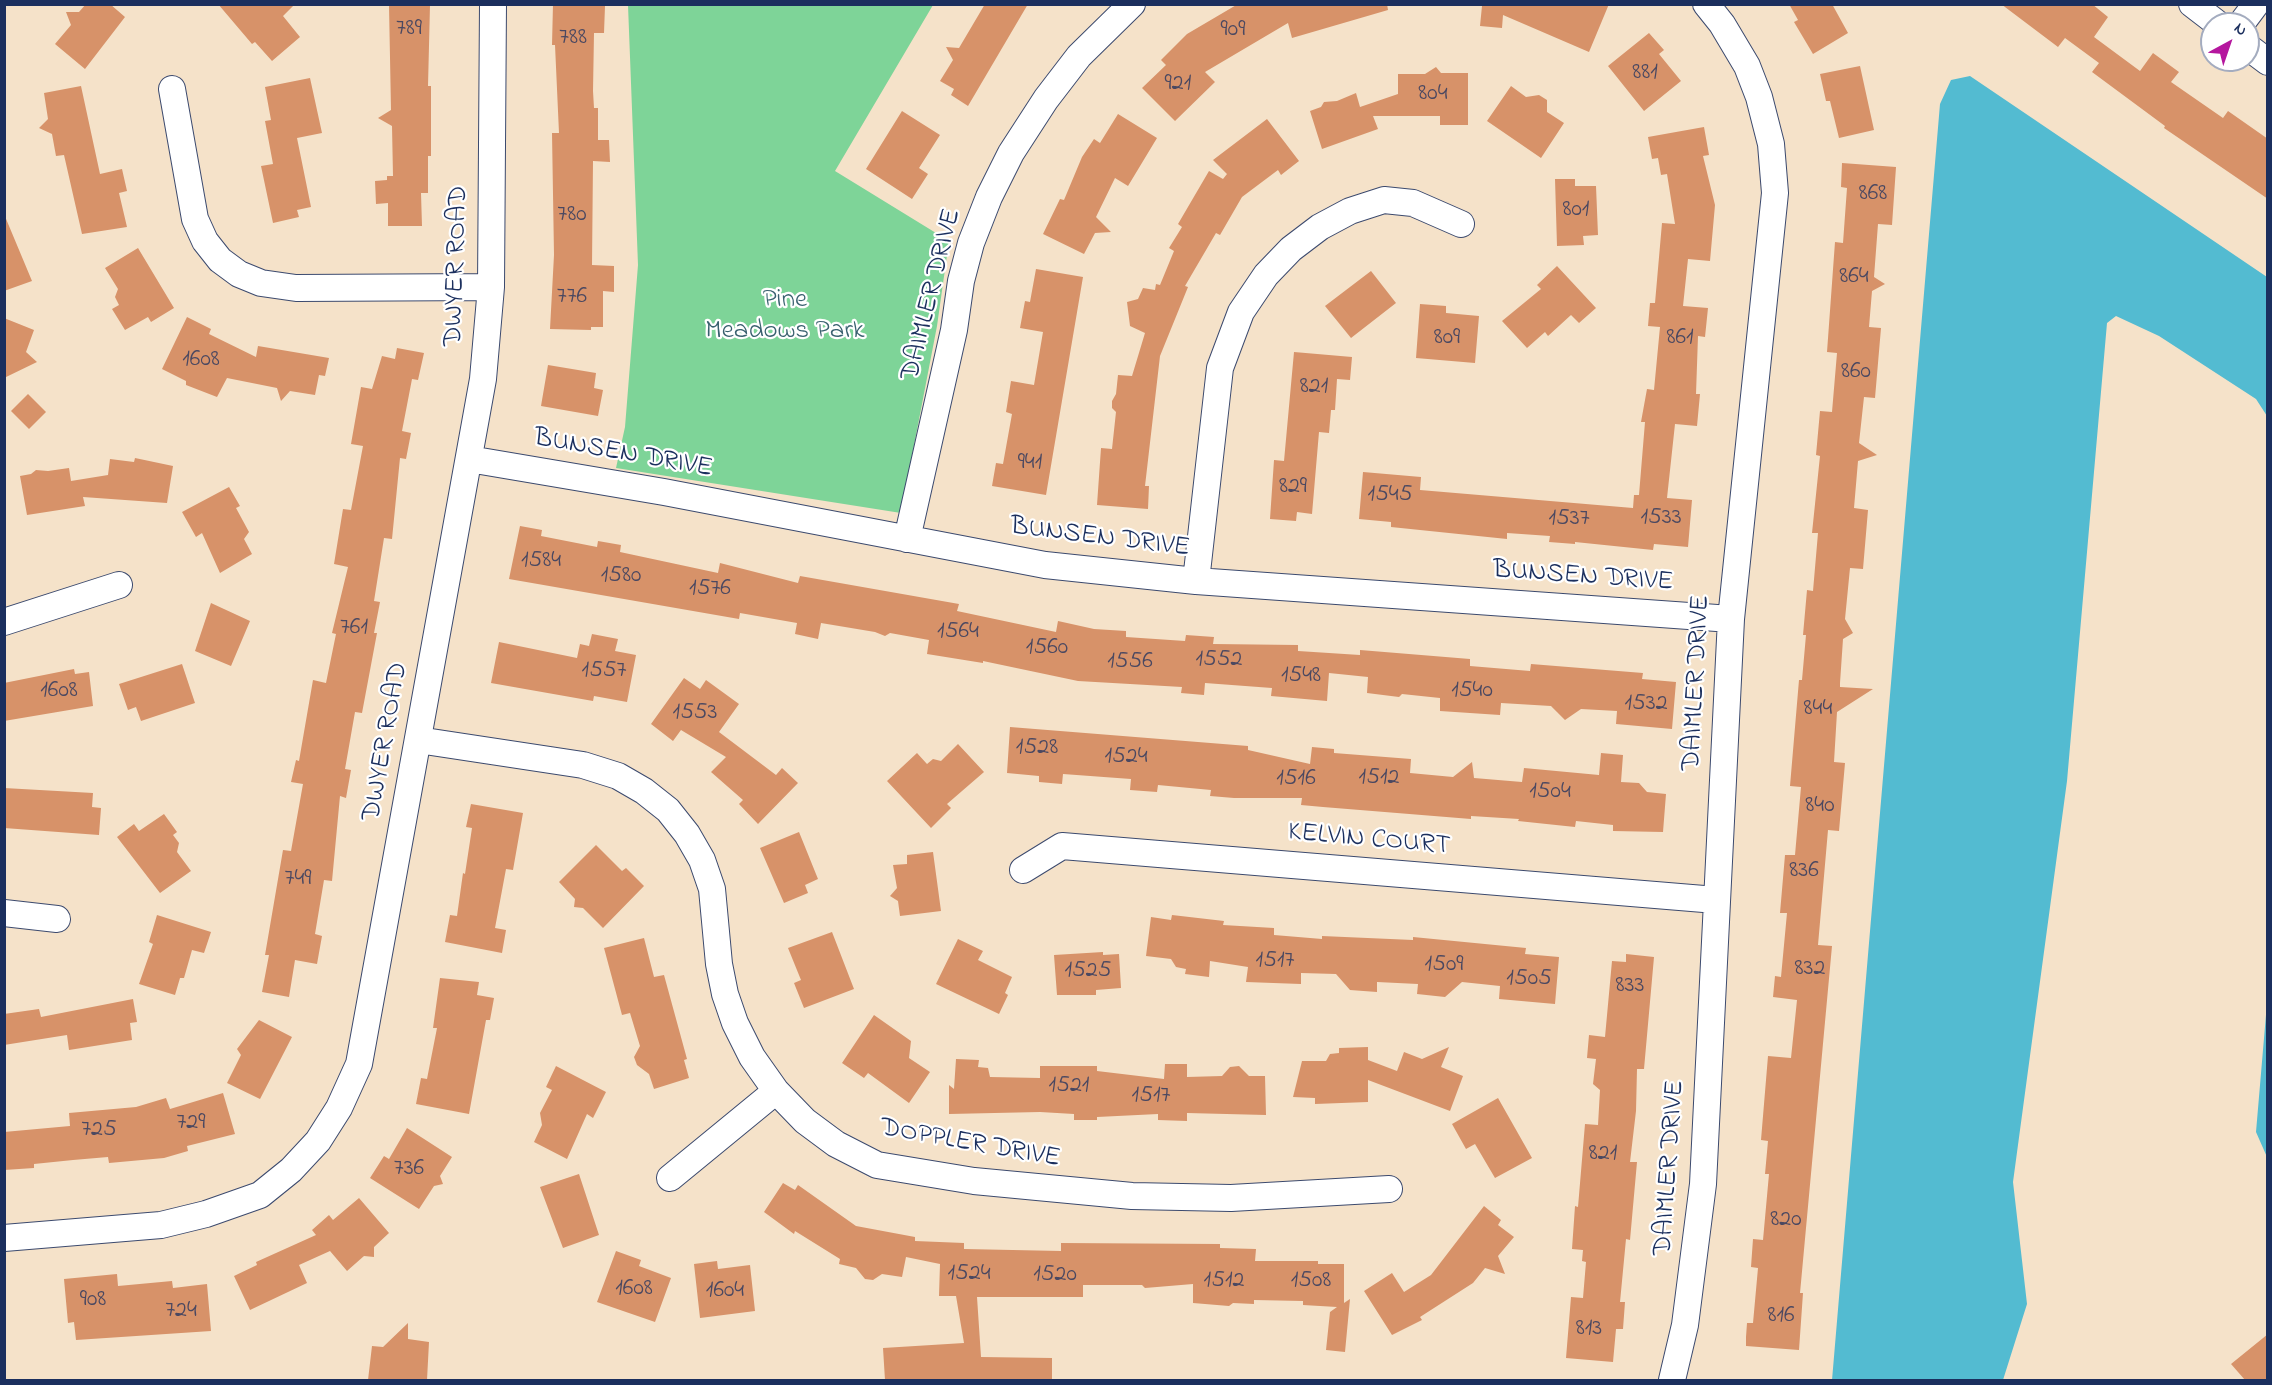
<!DOCTYPE html>
<style>
body{margin:0}
#map{position:relative;width:2272px;height:1385px;overflow:hidden;background:#f5e2c9;font-family:"Indie Flower",sans-serif}
canvas{display:block}
.frame{position:absolute;inset:0;border:6px solid #1b2f5e;pointer-events:none}
.north{position:absolute;left:2200px;top:12px;width:60px;height:60px;box-sizing:border-box;background:#fff;border:2px solid #a4acbf;border-radius:50%;rotate:40deg;font-size:16px;font-weight:700;line-height:24px;text-align:center;color:#1b2f5e}
.north::after{content:'';display:block;margin:auto;width:21px;height:27px;background:#b5179e;clip-path:polygon(50% 0,100% 100%,50% 72%,0 100%)}
</style>
<div id="map">
<canvas width="2272" height="1385"></canvas>
<div class="frame"></div>
<div class="north">N</div>
</div>
<script>
const context = document.querySelector('canvas').getContext('2d');
context.lineJoin = 'round';
function fill(path, color) { context.fillStyle = color; context.fill(path, 'evenodd'); }
const toPath = rows => new Path2D(rows.map(r => 'M' + r).join(''));
function stroke(path, color, width, dash) { context.strokeStyle = color; context.lineWidth = width; context.lineCap = dash ? 'butt' : 'round'; context.setLineDash(dash || []); context.stroke(path); }
function drawText(font, color, halo, rows, align = 'center') {
  context.font = font + ' "Indie Flower",sans-serif'; context.lineWidth = 4.5; context.setLineDash([]); context.textBaseline = 'middle'; context.strokeStyle = halo; context.fillStyle = color; for (const [text, x, y, turn = 0] of rows) {
    context.save(); context.translate(x, y); context.rotate((+turn || 0) * Math.PI / 180); context.textAlign = isNaN(turn) ? turn : align; if (halo) context.strokeText(text, 0, 0); context.fillText(text, 0, 0); context.restore();
  }
}
fill(toPath([
 [628,5,933,5,835,171,949,241,937,326,901,513,616,468,625,427,638,265]
]), '#7ed498');
fill(toPath([
 [1970,76,2267,277,2267,416,2256,399,2159,336,2116,316,2107,323,2067,781,2013,1182,2027,1304,2003,1380,1832,1380,1940,104,1951,80],
 [2267,1003,2268,1157,2267,1157,2256,1132]
]), '#53bbd1');
fill(toPath([
 [86,4,110,4,125,17,85,69,55,44,71,25,66,12,79,12],
 [218,4,295,4,283,16,300,37,272,61,255,42,252,44],
 [553,4,605,6,604,33,594,33,593,91,594,108,598,108,598,140,609,140,610,162,593,161,592,265,614,266,614,292,603,291,603,327,591,327,591,330,550,329,554,255,552,133,559,133,555,45,552,45],
 [985,4,1028,4,968,106,951,95,954,89,940,81,953,60,946,47,959,48],
 [1238,4,1387,4,1388,10,1292,38,1288,23,1205,72,1215,82,1175,121,1142,88,1166,65,1161,60,1187,34],
 [1480,4,1609,4,1589,52,1503,15,1502,28,1480,26,1482,6],
 [1789,4,1832,4,1848,33,1813,54,1794,22,1798,20],
 [2001,4,2092,4,2108,17,2094,37,2140,71,2153,53,2179,72,2171,82,2223,118,2228,111,2268,139,2268,199,2164,128,2165,126,2092,72,2099,63,2065,38,2058,47],
 [389,5,430,5,428,86,431,86,431,156,428,156,428,193,421,193,422,226,388,226,388,203,376,204,375,181,387,180,387,176,393,176,392,126,378,118,391,110],
 [1649,33,1664,50,1659,54,1681,81,1644,111,1608,66],
 [1860,66,1874,130,1839,138,1830,101,1826,101,1820,74],
 [1436,67,1441,73,1468,73,1468,125,1440,125,1440,116,1373,116,1378,129,1322,149,1310,111,1321,107,1324,102,1337,101,1356,93,1360,107,1398,94,1398,74,1425,74],
 [310,78,322,133,297,138,311,207,297,210,299,217,273,223,261,166,273,164,265,121,271,120,265,87],
 [81,86,100,174,122,169,127,191,119,193,127,227,82,234,64,155,56,156,52,134,39,128,48,119,44,93],
 [1511,86,1526,97,1539,95,1547,100,1547,112,1564,123,1541,158,1487,121],
 [902,111,940,135,919,168,928,174,912,199,866,169],
 [1118,114,1157,138,1128,186,1115,178,1096,217,1111,232,1095,233,1084,254,1043,234,1060,199,1064,200,1082,157,1094,139,1100,143],
 [1267,119,1299,161,1281,175,1278,170,1242,197,1220,235,1216,233,1185,286,1188,287,1160,356,1145,486,1149,486,1148,509,1097,505,1101,448,1112,449,1116,412,1112,408,1112,401,1116,394,1118,375,1132,376,1145,333,1130,326,1127,302,1138,299,1143,288,1155,290,1156,284,1160,285,1174,251,1169,248,1182,227,1178,224,1209,171,1223,179,1227,174,1213,160],
 [1704,127,1709,155,1703,156,1715,205,1710,261,1688,259,1683,306,1708,308,1705,337,1698,336,1696,394,1700,394,1697,426,1675,424,1667,498,1692,500,1688,547,1654,544,1653,550,1575,542,1575,544,1549,542,1550,536,1507,533,1507,539,1391,527,1391,522,1359,519,1363,472,1421,477,1420,490,1633,508,1634,495,1639,495,1645,422,1641,422,1647,389,1654,390,1660,327,1648,326,1650,303,1655,303,1662,223,1675,224,1667,174,1661,175,1658,158,1652,159,1648,137],
 [1842,163,1896,167,1892,225,1878,224,1874,277,1885,284,1872,291,1869,327,1881,328,1875,398,1864,397,1859,443,1877,455,1858,461,1854,508,1868,510,1863,569,1850,568,1845,619,1853,633,1843,639,1840,683,1840,687,1873,689,1837,712,1834,762,1845,763,1839,831,1828,830,1818,945,1832,946,1800,1293,1803,1293,1799,1350,1746,1346,1746,1337,1747,1323,1753,1323,1758,1268,1751,1267,1753,1239,1763,1240,1769,1174,1765,1174,1768,1141,1761,1140,1768,1056,1791,1058,1797,1000,1773,997,1775,976,1781,977,1787,913,1780,913,1785,855,1795,855,1801,787,1790,786,1799,680,1802,680,1806,635,1803,635,1807,590,1813,591,1818,533,1812,533,1820,456,1816,455,1820,411,1832,412,1837,353,1827,352,1835,242,1843,243,1847,188,1841,187],
 [1555,179,1575,179,1575,186,1596,186,1598,235,1583,236,1584,245,1557,246],
 [4,214,32,281,4,291],
 [138,248,174,308,151,322,148,317,125,330,112,309,119,305,115,297,118,289,105,268],
 [1557,266,1596,308,1579,323,1571,315,1548,336,1545,332,1527,348,1502,321,1541,289,1537,285],
 [1036,269,1083,277,1046,495,992,486,996,463,1003,464,1012,414,1006,412,1011,381,1034,385,1043,332,1020,328,1025,301,1030,302],
 [1371,271,1396,303,1351,338,1325,306],
 [1420,304,1446,306,1446,313,1479,316,1475,363,1416,358],
 [187,317,211,329,209,334,256,357,258,346,329,358,325,376,319,375,315,395,290,391,281,401,277,388,227,378,217,397,186,385,186,381,162,369],
 [4,318,34,330,26,352,37,362,4,378],
 [397,348,424,353,418,380,412,379,402,431,411,433,406,459,400,458,392,539,384,538,374,601,380,602,374,633,377,633,362,713,355,712,345,769,351,770,346,798,340,796,332,881,324,880,315,934,322,936,317,964,295,960,289,997,262,992,269,955,265,955,283,850,291,851,303,784,291,782,296,760,299,761,313,680,326,683,336,634,332,633,348,567,334,564,343,509,351,510,363,446,351,444,361,387,372,389,382,356,395,359],
 [1294,352,1352,357,1350,380,1337,379,1335,410,1331,410,1329,433,1319,432,1312,514,1297,512,1296,521,1270,519,1274,460,1284,461],
 [548,365,596,373,594,388,603,390,598,416,541,406],
 [28,394,46,412,29,429,11,411],
 [135,458,173,466,167,503,83,497,85,506,27,515,20,476,31,474,36,470,48,471,69,468,71,481,108,475,110,459,134,462],
 [229,487,240,506,236,508,249,532,244,539,252,554,220,573,202,533,196,537,182,512],
 [520,526,542,530,541,536,597,547,598,541,621,545,620,552,718,573,720,563,798,583,800,576,959,604,957,611,1056,632,1058,621,1094,629,1126,631,1126,637,1185,641,1186,635,1214,637,1213,644,1298,645,1298,651,1360,655,1360,650,1470,659,1470,666,1530,671,1531,664,1643,673,1642,679,1676,682,1672,729,1616,724,1617,711,1581,709,1565,720,1551,706,1501,703,1500,715,1440,711,1440,698,1402,694,1399,697,1367,693,1368,677,1329,673,1327,701,1271,696,1272,688,1205,683,1204,695,1181,693,1182,687,1078,681,983,661,983,663,927,654,929,640,890,633,885,636,875,632,821,623,818,639,795,634,797,623,740,613,739,619,509,579],
 [211,603,250,621,231,666,195,651],
 [592,634,618,639,615,651,636,655,627,702,594,696,593,701,491,683,499,642,577,658,580,644,589,646],
 [182,664,195,703,141,721,136,707,128,710,119,684],
 [74,669,75,674,89,672,93,706,4,721,4,683],
 [684,678,700,689,706,680,739,704,719,732,776,775,782,768,798,783,758,824,739,804,743,800,711,772,726,757,681,730,673,741,651,724],
 [1010,727,1248,746,1248,750,1310,764,1312,747,1334,749,1334,753,1411,759,1410,773,1453,777,1472,762,1474,778,1522,782,1524,768,1599,775,1601,753,1623,755,1621,782,1639,783,1647,792,1666,794,1663,832,1613,831,1613,825,1576,821,1575,827,1518,821,1519,819,1471,816,1471,819,1323,807,1301,805,1302,798,1234,798,1210,796,1211,790,1158,785,1157,792,1130,790,1131,779,1063,774,1062,784,1039,782,1039,776,1007,773],
 [958,744,984,772,947,804,951,808,931,828,887,781,917,753,927,764,933,759,941,761],
 [4,788,93,793,92,807,101,808,99,835,4,828],
 [471,804,523,813,513,870,506,869,495,928,506,930,502,953,445,942,450,915,457,916,463,873,465,874,472,828,466,827],
 [164,814,177,832,173,835,179,843,177,852,191,871,160,893,117,837,134,824,139,831],
 [799,832,818,879,805,885,808,893,784,903,760,848],
 [596,845,622,871,626,868,644,886,603,928,583,908,574,907,575,899,559,882],
 [933,852,941,911,900,916,898,901,890,896,897,888,893,865,907,864,907,855],
 [157,915,211,932,204,953,192,950,184,978,180,978,175,995,139,984,153,944,149,942],
 [1172,915,1224,921,1223,925,1274,928,1274,935,1322,939,1322,936,1413,940,1413,937,1526,948,1525,954,1559,957,1555,1004,1499,999,1500,986,1462,982,1445,997,1417,994,1418,984,1377,982,1377,992,1350,990,1336,974,1301,973,1301,984,1246,982,1248,967,1210,961,1209,977,1185,974,1186,969,1176,967,1171,959,1146,956,1151,917,1171,920],
 [832,932,854,989,804,1008,794,983,801,980,788,948],
 [644,938,654,977,664,975,687,1059,684,1060,689,1078,654,1089,649,1074,637,1065,634,1057,640,1046,630,1013,622,1015,604,948],
 [958,939,983,951,978,960,1012,977,1005,993,1008,995,999,1014,936,984],
 [1103,952,1103,955,1119,954,1121,988,1096,990,1096,995,1057,995,1054,955],
 [1626,954,1654,957,1644,1069,1637,1069,1636,1111,1630,1162,1637,1162,1630,1240,1626,1239,1620,1302,1625,1302,1623,1329,1616,1329,1613,1362,1566,1358,1571,1297,1583,1298,1586,1262,1582,1261,1583,1250,1572,1249,1575,1206,1578,1207,1585,1124,1598,1125,1600,1090,1593,1084,1596,1059,1587,1058,1589,1035,1605,1037,1612,961,1626,962],
 [440,978,479,982,477,995,494,998,490,1020,486,1020,469,1114,416,1104,421,1078,427,1079,437,1028,433,1028],
 [133,999,137,1022,130,1023,132,1040,69,1050,67,1035,4,1045,4,1014,39,1009,41,1017],
 [874,1015,911,1041,909,1058,930,1072,909,1103,868,1073,864,1078,842,1063],
 [259,1020,292,1037,260,1099,227,1083,241,1055,237,1049],
 [1368,1047,1368,1060,1397,1071,1404,1052,1422,1059,1449,1047,1441,1067,1463,1076,1450,1111,1368,1080,1368,1102,1315,1104,1315,1098,1293,1097,1302,1061,1326,1061,1330,1054,1339,1053,1339,1048],
 [956,1059,979,1060,978,1067,988,1068,990,1077,1040,1078,1040,1066,1097,1066,1097,1071,1164,1079,1165,1064,1187,1064,1187,1077,1222,1076,1230,1067,1239,1066,1249,1076,1265,1076,1266,1115,1187,1113,1187,1121,1158,1120,1158,1114,1097,1117,1097,1120,1074,1120,1074,1114,1040,1112,949,1114,949,1085,954,1089],
 [556,1066,606,1092,593,1118,587,1114,567,1159,534,1142,542,1125,540,1113,552,1090,546,1087],
 [223,1093,235,1134,187,1146,188,1151,164,1158,109,1163,108,1157,73,1160,34,1164,34,1168,4,1170,4,1132,70,1126,69,1113,136,1107,166,1098,170,1109],
 [1498,1098,1532,1158,1495,1178,1475,1144,1466,1149,1452,1124],
 [407,1128,452,1157,440,1176,443,1184,434,1186,419,1209,370,1178,384,1156,389,1159],
 [579,1174,599,1235,563,1248,540,1187],
 [783,1183,795,1190,798,1185,856,1226,915,1237,915,1241,964,1243,964,1249,1061,1251,1061,1243,1220,1244,1220,1248,1256,1249,1255,1261,1318,1261,1318,1264,1344,1264,1344,1303,1350,1299,1345,1352,1326,1350,1330,1312,1337,1307,1303,1305,1303,1301,1254,1300,1254,1304,1233,1303,1229,1306,1193,1303,1193,1284,1145,1288,1142,1285,1083,1285,1083,1297,977,1297,981,1357,1052,1358,1052,1380,885,1380,883,1348,964,1343,956,1296,939,1296,940,1264,906,1257,902,1277,882,1274,873,1280,865,1279,856,1268,839,1264,840,1259,795,1231,794,1234,764,1212],
 [359,1198,389,1233,374,1247,374,1257,364,1256,347,1271,330,1251,299,1265,307,1283,250,1310,234,1276,257,1265,256,1262,316,1235,312,1230,329,1215,333,1220],
 [1484,1206,1501,1220,1498,1225,1514,1237,1498,1256,1505,1274,1485,1268,1473,1283,1420,1317,1422,1320,1392,1335,1364,1291,1392,1273,1404,1292,1431,1275],
 [616,1251,641,1260,639,1266,671,1278,655,1322,597,1302],
 [717,1261,718,1269,750,1265,755,1311,700,1318,694,1264],
 [117,1274,118,1286,172,1281,173,1288,207,1284,211,1331,76,1340,74,1322,68,1323,64,1279],
 [408,1323,408,1339,429,1342,427,1380,368,1380,372,1346,383,1347],
 [2268,1334,2268,1380,2245,1380,2231,1364]
]), '#d79269');
const minor = toPath([
 [2192,4,2218,24],
 [2241,24,2256,4],
 [2248,47,2268,62],
 [172,89,195,219,205,241,220,260,239,274,261,283,296,288,491,287],
 [469,459,664,492,1045,565,1196,581,1731,619],
 [907,539,954,330,961,281,971,243,989,197,1011,153,1046,99,1079,56,1132,4],
 [1196,581,1220,368,1241,312,1266,275,1291,249,1320,227,1350,211,1384,200,1413,203,1461,224],
 [4,622,119,585],
 [418,740,583,765,618,776,644,791,668,810,687,834,702,860,712,889,719,964,725,994,735,1023,752,1057,776,1091,805,1121,836,1144,877,1165,974,1181,1132,1196,1231,1198,1389,1189],
 [1023,870,1062,846,1716,900],
 [4,913,57,919],
 [670,1178,776,1091],
 [4,1238,161,1225,206,1214,260,1195,291,1170,318,1141,339,1108,359,1064,483,379,491,287,493,4],
 [1672,1380,1685,1325,1703,1184,1731,619,1775,193,1771,144,1759,97,1747,66,1722,24,1706,4]
]);
stroke(minor, '#3c4a6e', 28);
stroke(minor, '#fff', 26);
drawText('24px', '#4a4861', null, [
 ["789",409,30],
 ["909",1233,31],
 ["788",573,39],
 ["881",1645,74],
 ["921",1178,85],
 ["804",1433,95],
 ["868",1873,195],
 ["801",1576,211],
 ["780",572,216],
 ["864",1854,278],
 ["776",572,298],
 ["809",1447,339],
 ["861",1680,339],
 ["1608",201,361],
 ["860",1856,373],
 ["821",1314,388],
 ["941",1030,464],
 ["829",1293,488],
 ["1545",1390,496],
 ["1533",1661,519],
 ["1537",1569,520],
 ["1584",541,562],
 ["1580",621,577],
 ["1576",710,590],
 ["761",354,629],
 ["1564",958,633],
 ["1560",1047,649],
 ["1552",1219,661],
 ["1556",1130,663],
 ["1557",604,672],
 ["1548",1301,677],
 ["1608",59,692],
 ["1540",1472,692],
 ["1532",1646,705],
 ["844",1818,710],
 ["1553",695,714],
 ["1528",1037,749],
 ["1524",1126,758],
 ["1512",1379,779],
 ["1516",1296,780],
 ["1504",1550,793],
 ["840",1820,807],
 ["836",1804,872],
 ["749",298,880],
 ["1517",1275,962],
 ["1509",1444,966],
 ["832",1810,970],
 ["1525",1088,972],
 ["1505",1529,980],
 ["833",1630,987],
 ["1521",1069,1087],
 ["1517",1151,1097],
 ["729",191,1124],
 ["725",99,1131],
 ["821",1603,1155],
 ["736",409,1170],
 ["820",1786,1221],
 ["1524",969,1275],
 ["1520",1055,1276],
 ["1512",1224,1282],
 ["1508",1311,1282],
 ["1608",634,1290],
 ["1604",725,1292],
 ["908",93,1301],
 ["724",181,1312],
 ["816",1781,1317],
 ["813",1589,1330]
]);
drawText('27px', '#1b2f5e', '#fff', [
 ["DWYER ROAD",458,266,-88],
 ["DAIMLER DRIVE",933,295,-76],
 ["BUNSEN DRIVE",623,455,10],
 ["BUNSEN DRIVE",1100,539,7],
 ["BUNSEN DRIVE",1583,578,4],
 ["DAIMLER DRIVE",1698,683,-87],
 ["DWYER ROAD",387,742,-80],
 ["KELVIN COURT",1369,841,5],
 ["DOPPLER DRIVE",970,1145,10],
 ["DAIMLER DRIVE",1671,1168,-86]
]);
drawText('27px', '#39616f', '#fff', [
 ["Pine",785,302],
 ["Meadows Park",785,333]
]);
</script>
